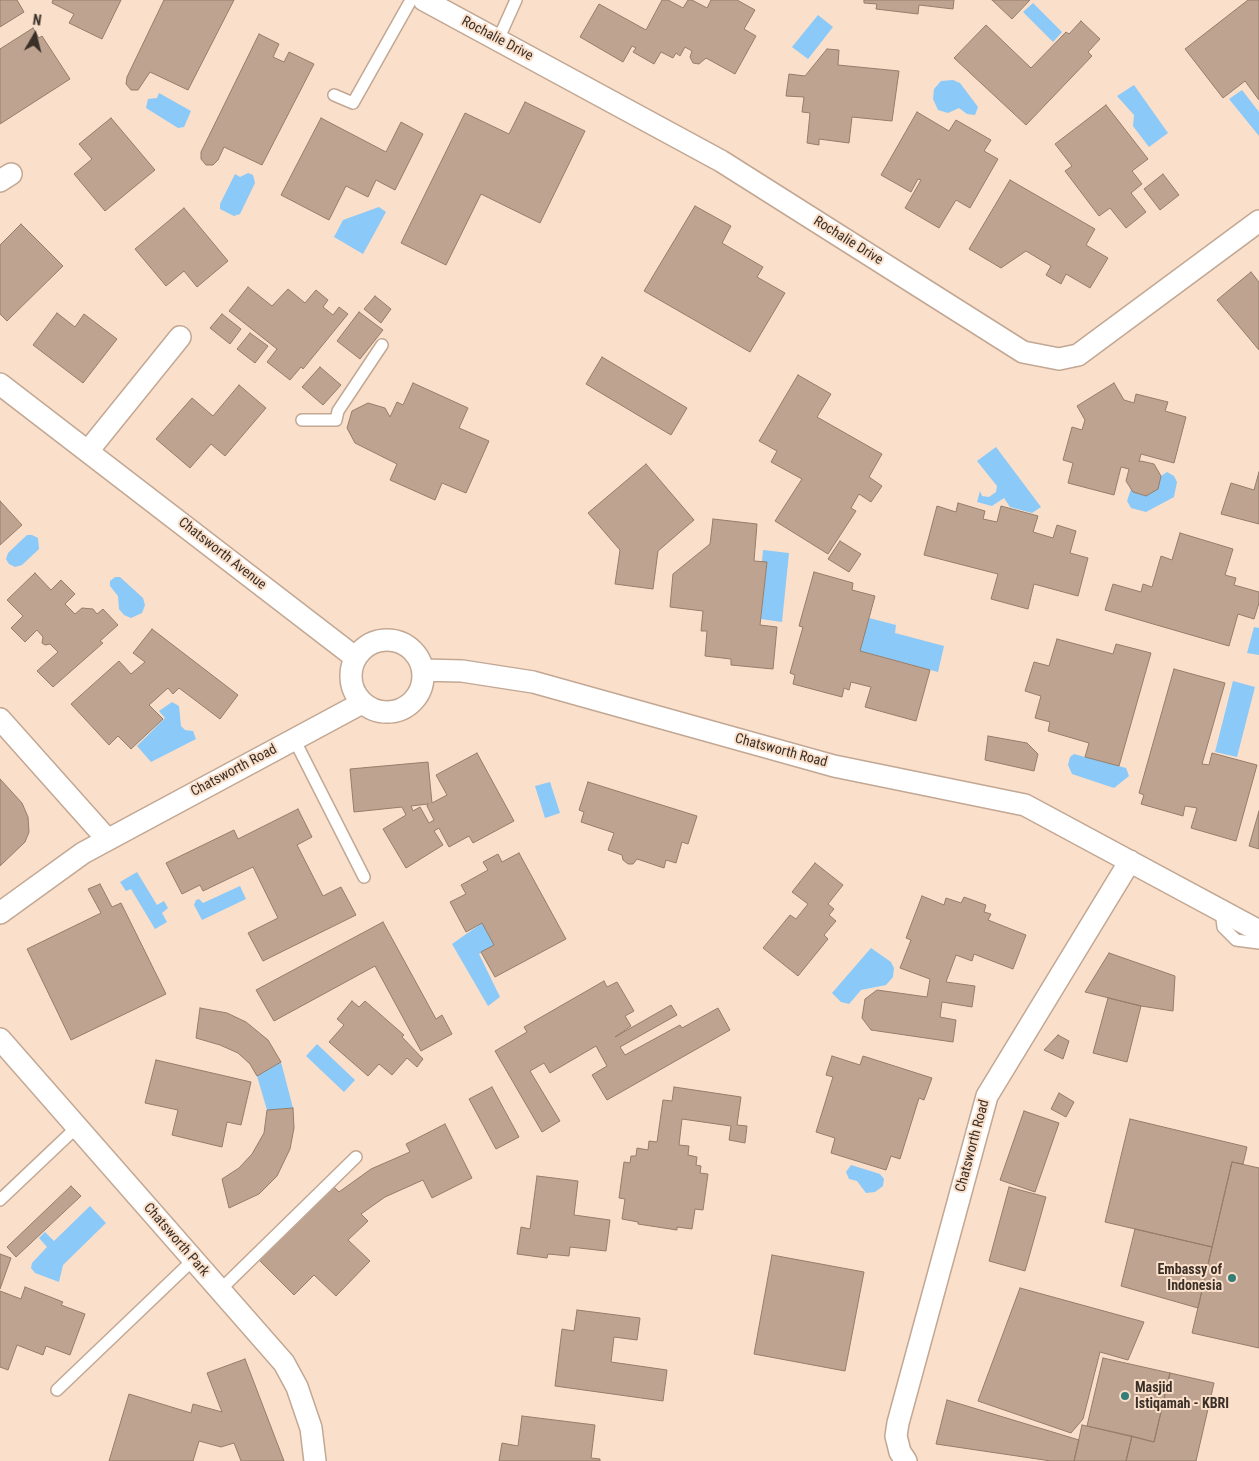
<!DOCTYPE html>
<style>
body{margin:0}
#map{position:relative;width:1259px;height:1461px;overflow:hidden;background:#fadfca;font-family:"Roboto Condensed",sans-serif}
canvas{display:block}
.north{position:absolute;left:10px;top:10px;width:50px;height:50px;-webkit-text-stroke:4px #fadfca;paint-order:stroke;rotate:8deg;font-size:14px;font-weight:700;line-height:20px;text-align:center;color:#3a3027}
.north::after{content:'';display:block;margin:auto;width:18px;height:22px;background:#3a3027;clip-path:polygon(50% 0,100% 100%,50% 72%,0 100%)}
</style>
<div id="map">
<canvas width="1259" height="1461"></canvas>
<div class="north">N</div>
</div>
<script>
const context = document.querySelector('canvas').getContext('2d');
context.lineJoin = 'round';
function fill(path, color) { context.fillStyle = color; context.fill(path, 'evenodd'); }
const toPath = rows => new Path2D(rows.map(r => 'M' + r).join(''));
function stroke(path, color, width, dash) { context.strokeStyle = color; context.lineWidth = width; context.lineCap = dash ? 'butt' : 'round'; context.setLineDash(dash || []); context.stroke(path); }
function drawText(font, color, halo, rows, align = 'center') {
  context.font = font + ' "Roboto Condensed",sans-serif'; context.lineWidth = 4; context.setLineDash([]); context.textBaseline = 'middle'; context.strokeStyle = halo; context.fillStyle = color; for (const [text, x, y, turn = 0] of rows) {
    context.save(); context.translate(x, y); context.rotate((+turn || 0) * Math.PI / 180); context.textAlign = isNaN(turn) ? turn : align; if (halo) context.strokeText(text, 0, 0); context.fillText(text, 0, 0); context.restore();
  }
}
fill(toPath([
 [1033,3,1062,32,1053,42,1023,12],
 [818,15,833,27,808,59,792,47],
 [953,80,960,83,978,107,975,115,967,114,959,108,948,113,938,110,933,99,934,89,941,81],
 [1134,85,1168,133,1149,147,1133,126,1134,115,1117,96],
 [1242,90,1259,112,1259,136,1229,99],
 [159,93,191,111,184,127,178,128,146,108,148,99,157,98],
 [248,173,253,175,255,183,240,214,234,216,220,209,220,204,235,174,240,177],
 [379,207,386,212,363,254,334,237,343,220],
 [996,447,1041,507,1032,513,1010,507,1004,498,992,506,977,502,980,491,982,496,989,497,996,492,997,486,977,461],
 [1167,472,1174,476,1177,482,1174,497,1146,512,1131,508,1127,501,1131,489,1133,492,1146,496,1157,489,1161,476],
 [27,535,32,535,38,538,39,549,22,565,15,567,9,564,6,559,8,553],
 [763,550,789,553,782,622,761,619,767,563,762,562],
 [115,577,120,577,143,598,145,605,142,613,131,618,124,615,119,609,118,596,110,586,110,581],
 [869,618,896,625,895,633,944,646,938,672,860,651],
 [1254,627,1259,628,1259,655,1247,653],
 [1233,681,1255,687,1237,757,1215,752],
 [172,702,179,706,181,726,185,730,193,731,196,739,151,762,137,746,165,718,159,711],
 [1074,754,1126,768,1129,776,1114,788,1072,774,1068,765,1070,757],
 [550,782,560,813,545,818,535,786],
 [137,872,157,905,164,901,168,908,162,913,167,922,155,929,131,889,126,891,120,882],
 [240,886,246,899,202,920,194,905,196,900,199,899,203,903],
 [482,923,494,945,479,954,500,997,488,1006,452,944],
 [871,948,891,962,894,968,893,977,886,985,861,990,849,1004,841,1002,832,993],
 [317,1044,355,1080,344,1092,306,1056],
 [281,1062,293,1108,267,1110,257,1076],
 [851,1165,880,1174,884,1179,883,1186,875,1192,866,1193,857,1181,849,1179,846,1172],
 [90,1206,106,1223,63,1265,59,1282,35,1273,31,1268,32,1263,47,1247,39,1238,45,1232,54,1241]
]), '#8ac9f8');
const building = toPath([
 [0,0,17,0,24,12,0,27,0,0],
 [53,0,121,0,102,39,69,23,74,14,52,3,53,0],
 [164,0,234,0,188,90,150,72,138,90,131,90,126,84,127,77,164,0],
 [662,0,668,0,683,8,688,0,692,0,707,8,711,0,737,0,755,10,744,29,756,36,735,74,706,58,699,64,693,63,690,57,692,51,685,47,680,56,676,53,673,58,661,52,654,64,633,52,636,48,632,46,623,62,580,37,599,4,646,30,662,0],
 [864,0,954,0,953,9,919,5,918,14,876,9,877,4,864,3,864,0],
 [992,0,1030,0,1012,19,992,0],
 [1248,0,1259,0,1259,100,1245,81,1223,98,1185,49,1248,0],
 [1081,21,1100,39,1088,52,1092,56,1026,125,954,58,986,25,1031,68,1066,32,1069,34,1081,21],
 [33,28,39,38,42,36,70,79,0,124,0,49,33,28],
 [259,34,279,44,273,57,284,62,289,52,314,64,262,165,224,147,218,160,213,165,206,165,201,159,201,152,259,34],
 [827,49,839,50,838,65,899,71,892,121,852,117,849,143,819,139,819,145,807,143,810,113,802,112,804,97,786,96,789,74,805,76,827,49],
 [525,102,585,131,540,223,481,194,446,265,401,243,465,113,509,134,525,102],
 [1106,105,1148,159,1132,171,1142,184,1131,193,1146,212,1126,228,1110,208,1099,216,1065,171,1072,166,1055,144,1106,105],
 [917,112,949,131,956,120,991,140,984,151,998,159,970,208,956,200,939,228,905,208,921,180,918,179,911,192,881,175,917,112],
 [111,118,155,170,105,211,74,174,92,159,79,144,111,118],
 [321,118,386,152,401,122,423,134,395,190,376,180,368,197,346,186,329,220,281,195,321,118],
 [1163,174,1179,195,1160,210,1144,189,1163,174],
 [1010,180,1095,229,1086,245,1108,258,1090,288,1066,274,1061,284,1046,275,1051,266,1026,251,1001,268,969,249,1010,180],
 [695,206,731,226,722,243,763,267,757,277,785,293,750,352,644,291,695,206],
 [184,208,228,261,197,287,184,271,166,286,135,249,184,208],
 [21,224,63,266,7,321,0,314,0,245,21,224],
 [1251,272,1259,282,1259,350,1217,300,1251,272],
 [248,287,272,306,288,289,305,303,316,290,328,300,323,307,333,315,339,307,348,314,303,369,301,367,290,380,267,362,277,349,229,311,248,287],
 [375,296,391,309,381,323,364,309,375,296],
 [359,312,383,330,360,359,337,341,359,312],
 [57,313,75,327,84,314,117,339,83,383,33,345,57,313],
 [222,314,241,329,230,344,210,328,222,314],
 [250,333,268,346,255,363,237,349,250,333],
 [602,357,687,408,671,435,586,384,602,357],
 [320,367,341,385,323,405,302,387,320,367],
 [798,375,831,394,817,417,882,454,869,477,882,486,871,502,859,494,851,508,856,511,828,554,775,521,802,479,771,462,777,451,759,441,798,375],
 [413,383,468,408,459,428,489,441,466,493,442,483,435,500,390,480,397,464,355,443,347,428,352,411,368,403,385,408,390,417,397,402,403,405,413,383],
 [1114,383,1124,400,1134,403,1136,394,1168,402,1165,411,1186,417,1174,463,1141,454,1139,462,1141,461,1154,464,1161,476,1158,489,1146,496,1133,492,1126,481,1129,469,1121,467,1114,495,1068,483,1073,463,1063,460,1072,427,1082,430,1085,420,1077,406,1114,383],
 [239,385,266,408,225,456,211,444,190,468,156,439,192,398,213,416,239,385],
 [646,464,694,520,658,551,653,589,615,584,620,550,588,513,646,464],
 [1259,472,1259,524,1221,514,1231,483,1254,490,1259,472],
 [0,501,22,525,0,545,0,501],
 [958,503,985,511,983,519,997,522,1001,506,1038,516,1033,532,1053,538,1057,525,1076,531,1070,553,1088,558,1078,596,1034,584,1028,609,991,599,998,574,924,555,937,506,956,512,958,503],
 [713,519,757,524,754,561,767,562,760,625,777,627,773,669,731,665,731,659,705,656,707,631,701,631,703,611,670,607,673,574,710,544,713,519],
 [1180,533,1233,549,1225,575,1236,578,1234,585,1259,592,1259,603,1254,619,1238,614,1229,646,1105,610,1113,584,1141,592,1143,584,1152,587,1161,556,1172,560,1180,533],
 [840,541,861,554,849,572,828,559,840,541],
 [814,572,853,583,852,590,875,596,860,651,930,670,916,721,865,707,871,687,851,682,849,690,844,688,842,697,793,684,795,675,790,673,803,627,799,626,814,572],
 [35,573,51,590,61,580,75,594,65,604,75,614,82,608,93,609,97,614,103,609,118,625,100,641,103,643,53,687,37,671,58,652,50,644,45,645,42,643,43,637,37,630,25,642,11,628,23,616,7,600,35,573],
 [152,629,238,695,220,719,179,688,173,694,168,688,149,705,163,719,131,749,118,736,109,745,71,704,119,661,131,674,145,662,133,653,152,629],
 [1057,639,1113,654,1116,644,1151,653,1119,766,1085,757,1089,743,1048,731,1050,722,1035,718,1041,696,1025,691,1034,662,1049,666,1057,639],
 [1174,669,1225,683,1202,764,1209,765,1212,753,1257,765,1236,841,1191,828,1197,808,1185,806,1183,816,1141,804,1144,795,1139,793,1174,669],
 [988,736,1027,743,1038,754,1034,771,985,760,988,736],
 [477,753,514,821,473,843,469,836,449,847,439,828,434,831,443,845,406,868,383,829,406,815,402,807,354,812,350,769,428,762,432,803,447,795,436,775,477,753],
 [428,804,427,806,434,820,429,823,420,807,413,811,411,806,428,804],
 [0,779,22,803,28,817,29,832,25,842,0,866,0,779],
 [588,782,697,816,688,844,682,842,676,863,666,860,664,868,637,859,633,864,628,864,623,860,622,855,608,850,614,833,581,822,584,812,579,810,588,782],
 [298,809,312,837,297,845,323,896,341,887,356,915,263,961,248,933,278,918,253,867,203,891,200,885,182,894,166,863,234,830,238,839,298,809],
 [1259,811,1259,849,1249,846,1259,811],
 [519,853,566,939,495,977,481,952,494,945,482,923,466,932,450,902,466,894,461,885,488,870,483,862,498,854,502,862,519,853],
 [815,863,843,885,828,904,834,909,829,915,836,921,824,935,828,939,798,976,763,948,790,915,796,919,808,904,792,892,815,863],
 [100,884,112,907,121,903,166,994,71,1040,27,949,101,913,88,889,100,884],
 [922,896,944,905,946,898,961,903,964,897,986,905,984,912,991,914,988,920,1026,935,1013,969,974,954,972,961,956,955,946,982,975,986,972,1007,942,1002,940,1017,956,1020,953,1042,871,1030,862,1018,865,999,877,990,927,997,930,979,900,968,911,940,906,938,922,896],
 [383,922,436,1019,442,1015,452,1034,421,1051,375,966,274,1021,256,990,383,922],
 [1109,953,1175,976,1173,1011,1141,1006,1085,992,1109,953],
 [604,981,607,987,617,982,634,1011,625,1016,631,1026,615,1037,671,1005,677,1015,620,1047,625,1055,680,1025,682,1028,718,1008,730,1030,607,1100,592,1075,607,1066,596,1046,550,1073,544,1063,530,1071,560,1121,542,1132,495,1051,527,1032,524,1027,604,981],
 [1108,998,1141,1006,1127,1062,1093,1053,1108,998],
 [352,1001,359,1007,365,1001,404,1035,402,1037,423,1059,417,1067,407,1058,392,1075,379,1064,368,1076,329,1042,344,1025,337,1019,352,1001],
 [200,1008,227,1013,246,1022,268,1040,281,1062,257,1076,250,1064,238,1053,220,1045,196,1038,200,1008],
 [1058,1035,1069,1041,1063,1059,1044,1050,1058,1035],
 [832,1056,860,1065,863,1056,932,1078,924,1100,919,1098,900,1159,891,1156,886,1170,831,1153,835,1138,816,1132,833,1077,826,1075,832,1056],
 [156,1060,251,1082,241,1125,227,1122,222,1147,172,1135,178,1110,145,1103,156,1060],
 [492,1087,519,1137,496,1149,469,1099,492,1087],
 [674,1087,741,1097,737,1125,747,1126,745,1143,729,1140,731,1126,682,1119,679,1145,689,1146,688,1155,697,1157,696,1165,701,1166,700,1173,708,1174,703,1210,695,1209,692,1229,677,1227,677,1230,638,1224,638,1222,622,1219,625,1199,619,1198,624,1162,630,1163,631,1156,636,1156,637,1148,648,1150,649,1141,657,1142,663,1100,672,1101,674,1087],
 [1059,1093,1074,1102,1066,1117,1051,1109,1059,1093],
 [293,1108,294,1128,290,1149,277,1176,259,1194,229,1208,222,1179,239,1168,252,1154,264,1133,267,1110,293,1108],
 [1024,1111,1059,1123,1035,1192,1000,1180,1024,1111],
 [1130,1119,1247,1147,1243,1164,1232,1162,1212,1247,1105,1222,1130,1119],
 [445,1124,472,1178,432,1198,423,1180,385,1197,361,1214,368,1221,348,1240,370,1261,336,1296,314,1275,294,1295,258,1259,332,1185,339,1192,371,1169,410,1152,406,1144,445,1124],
 [1232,1162,1259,1168,1259,1348,1192,1333,1232,1162],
 [537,1176,578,1181,574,1215,610,1220,606,1251,570,1247,569,1256,548,1254,547,1258,517,1254,521,1227,530,1229,537,1176],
 [71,1186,81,1196,16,1257,7,1247,71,1186],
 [1009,1187,1046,1197,1025,1271,989,1261,1009,1187],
 [1135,1229,1212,1247,1198,1308,1121,1286,1135,1229],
 [0,1254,11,1258,0,1289,0,1254],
 [772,1255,864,1272,845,1371,754,1354,772,1255],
 [25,1287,63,1302,61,1305,85,1314,70,1355,46,1346,43,1355,17,1345,8,1370,0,1367,0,1291,21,1299,25,1287],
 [1020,1288,1144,1322,1128,1360,1100,1352,1083,1419,1071,1433,978,1401,1020,1288],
 [577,1310,640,1318,637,1340,614,1337,611,1362,667,1370,663,1401,555,1386,562,1329,574,1331,577,1310],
 [1103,1358,1170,1373,1154,1442,1087,1426,1103,1358],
 [245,1359,284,1461,241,1461,234,1443,221,1447,199,1441,193,1461,109,1461,129,1394,191,1413,193,1404,222,1412,207,1373,245,1359],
 [1170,1373,1214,1383,1196,1461,1126,1461,1132,1436,1154,1442,1170,1373],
 [947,1400,1079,1440,1074,1461,1051,1461,936,1444,947,1400],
 [522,1416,595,1425,591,1458,600,1459,600,1461,499,1461,502,1443,518,1446,522,1416],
 [1082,1425,1132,1436,1126,1461,1074,1461,1082,1425]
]);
fill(building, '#bea490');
stroke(building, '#957d6a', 1);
const service = toPath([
 [498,40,516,0],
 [334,95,353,103,411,0],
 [302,420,336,420,338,411,382,345],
 [294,739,364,877],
 [1221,910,1223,927,1236,940,1259,943],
 [0,1200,77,1127],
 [220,1290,356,1157],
 [57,1390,193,1260]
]);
const minor = toPath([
 [424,0,721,161,1023,352,1059,359,1078,355,1259,221],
 [0,181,11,174],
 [0,384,356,658],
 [88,451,180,337],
 '351 676a36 36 0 1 1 72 0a36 36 0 1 1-72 0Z',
 [423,670,462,671,533,682,834,766,1025,805,1259,931],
 [0,719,107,839],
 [0,913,83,853,362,703],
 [0,1039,284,1363,297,1387,311,1428,315,1461],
 [906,1461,900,1452,896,1436,898,1423,987,1096,1130,861]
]);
stroke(service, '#c2a894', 14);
stroke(minor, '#c2a894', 24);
stroke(service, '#fff', 11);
stroke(minor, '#fff', 21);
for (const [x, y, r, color] of [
 [1232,1278,5,"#357d78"],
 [1125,1396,5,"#357d78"]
]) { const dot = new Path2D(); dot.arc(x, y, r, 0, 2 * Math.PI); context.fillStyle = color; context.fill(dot); stroke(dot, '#fadfca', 2); }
drawText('14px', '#3a3027', '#fadfca', [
 ["Rochalie Drive",497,39,28],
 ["Rochalie Drive",848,241,32],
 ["Chatsworth Avenue",222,554,38],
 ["Chatsworth Road",781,751,15],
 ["Chatsworth Road",234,771,-28],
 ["Chatsworth Road",973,1146,-75],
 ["Chatsworth Park",176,1240,49]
]);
drawText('bold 14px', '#3a3027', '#fadfca', [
 ["Embassy of",1222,1270],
 ["Indonesia",1222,1286],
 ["Masjid",1135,1388,"left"],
 ["Istiqamah - KBRI",1135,1404,"left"]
], 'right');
</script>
